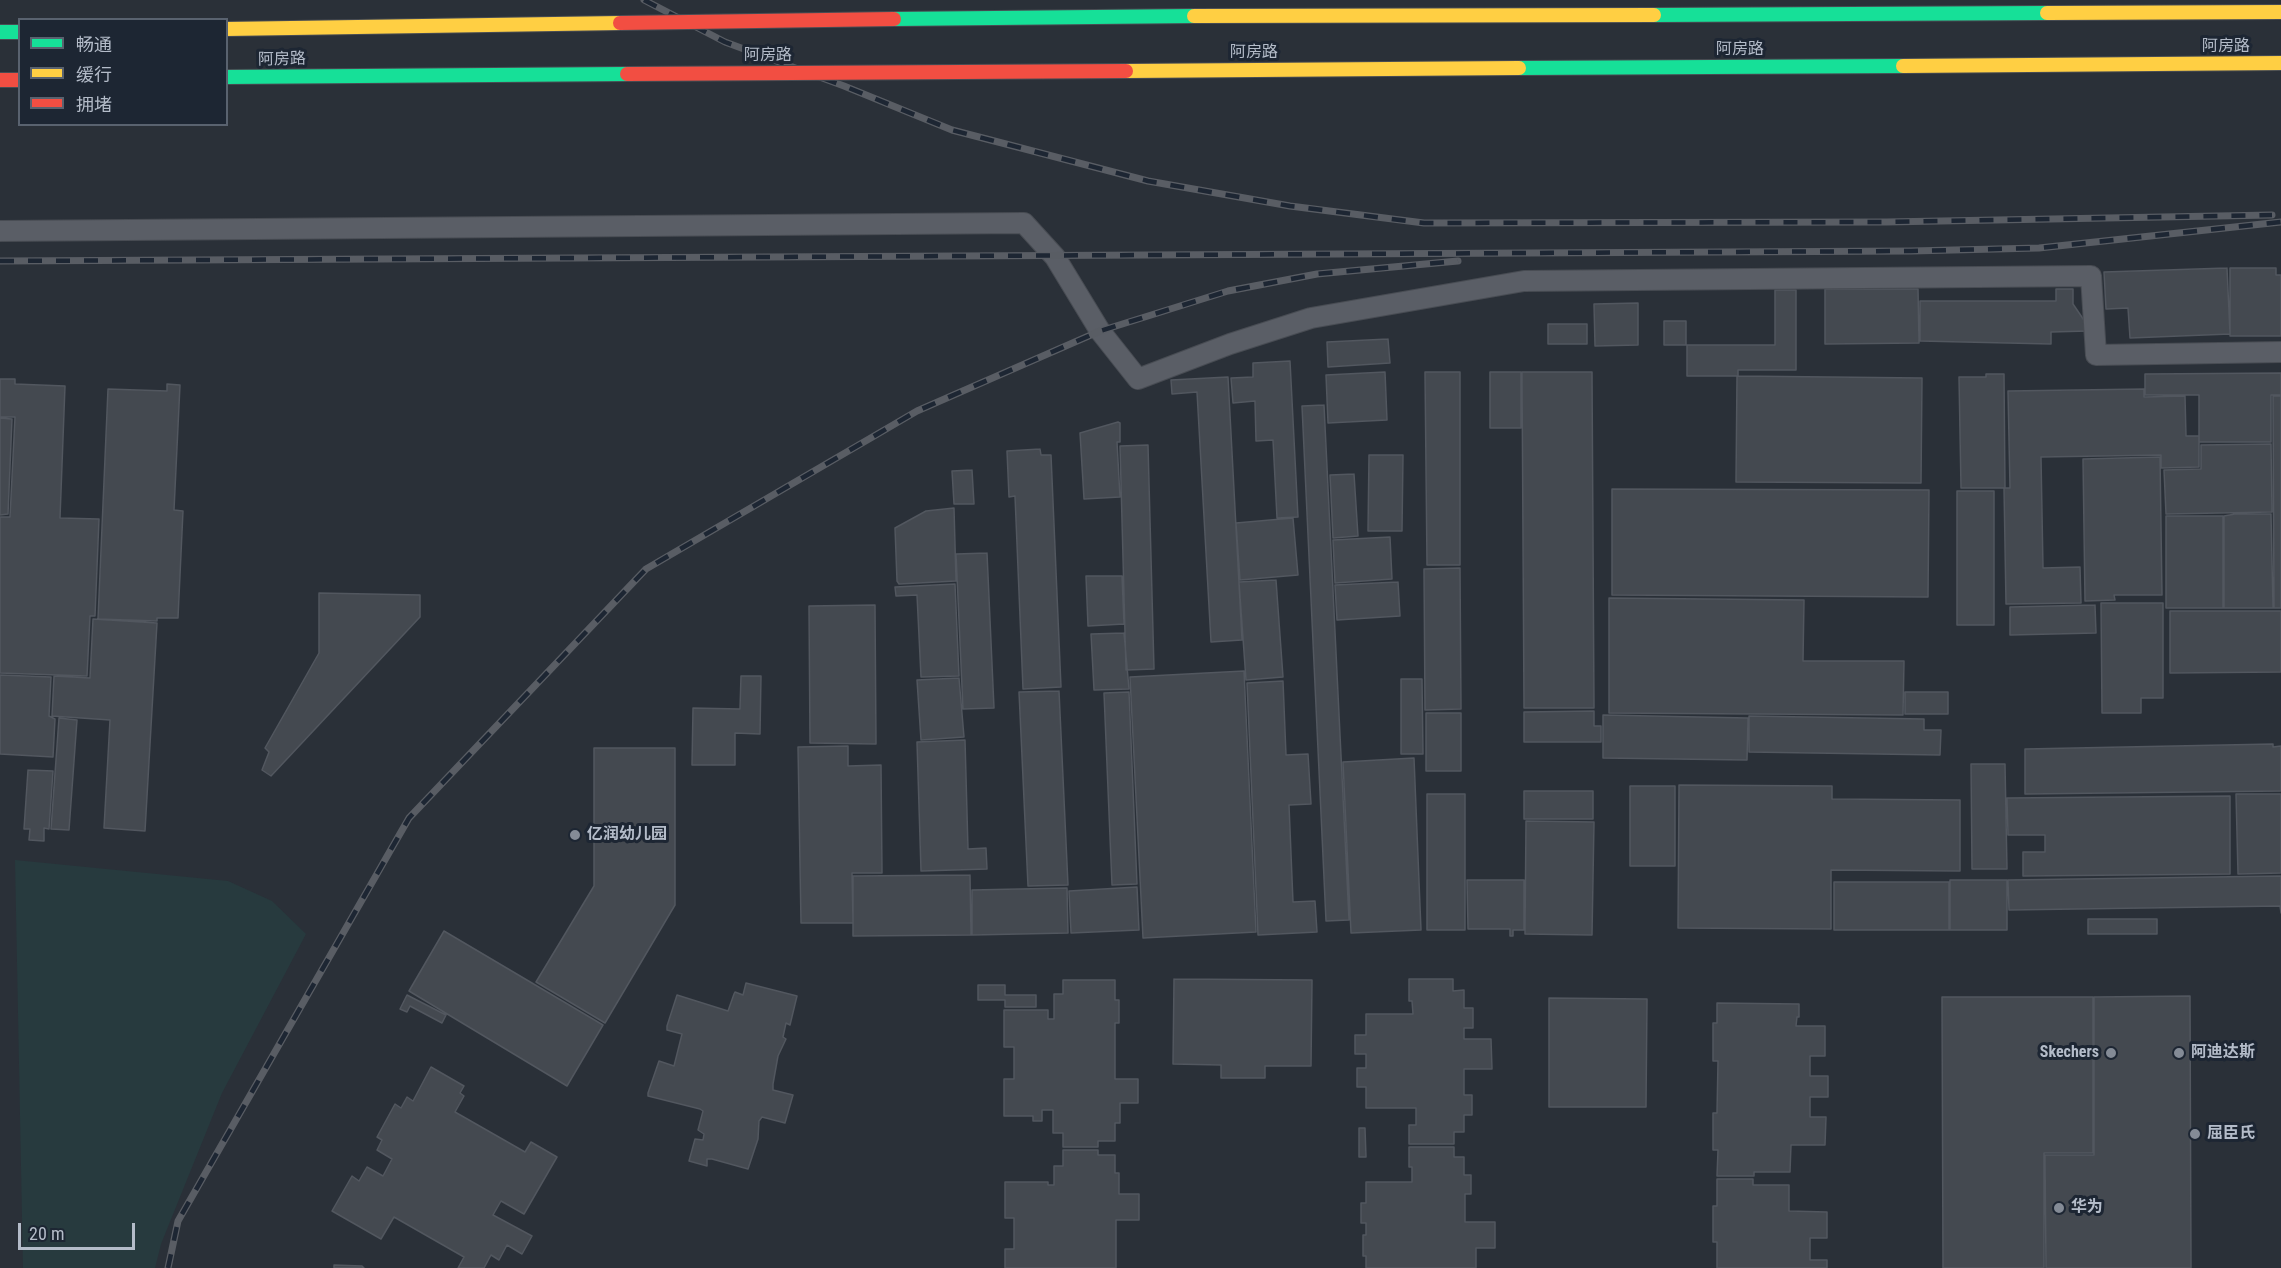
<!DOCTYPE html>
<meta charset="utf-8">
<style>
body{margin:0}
#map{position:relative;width:2281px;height:1268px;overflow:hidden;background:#2a3038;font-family:"Roboto Condensed","Noto Sans SC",sans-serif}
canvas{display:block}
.legend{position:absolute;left:18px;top:18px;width:210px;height:108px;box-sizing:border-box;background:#1d2633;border:2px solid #59626f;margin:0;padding:8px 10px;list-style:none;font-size:18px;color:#b4bcc9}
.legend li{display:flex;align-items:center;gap:12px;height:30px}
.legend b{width:30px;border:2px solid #59626f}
.scale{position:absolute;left:18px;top:1223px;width:117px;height:27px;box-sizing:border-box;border:3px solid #b4bcc9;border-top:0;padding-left:8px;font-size:18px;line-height:21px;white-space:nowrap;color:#b4bcc9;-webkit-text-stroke:4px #1d2633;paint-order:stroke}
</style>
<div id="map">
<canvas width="2281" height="1268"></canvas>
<ul class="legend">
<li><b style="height:8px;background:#16e098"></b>畅通</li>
<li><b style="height:8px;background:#ffcf43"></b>缓行</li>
<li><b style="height:8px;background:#f24e42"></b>拥堵</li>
</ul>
<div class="scale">20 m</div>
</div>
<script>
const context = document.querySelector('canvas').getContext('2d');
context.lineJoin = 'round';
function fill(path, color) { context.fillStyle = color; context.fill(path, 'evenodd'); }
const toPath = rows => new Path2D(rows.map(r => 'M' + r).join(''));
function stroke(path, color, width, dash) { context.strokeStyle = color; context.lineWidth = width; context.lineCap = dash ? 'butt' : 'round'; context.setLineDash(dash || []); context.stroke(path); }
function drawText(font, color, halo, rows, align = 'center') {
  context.font = font + ' "Roboto Condensed","Noto Sans SC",sans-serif'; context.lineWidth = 6; context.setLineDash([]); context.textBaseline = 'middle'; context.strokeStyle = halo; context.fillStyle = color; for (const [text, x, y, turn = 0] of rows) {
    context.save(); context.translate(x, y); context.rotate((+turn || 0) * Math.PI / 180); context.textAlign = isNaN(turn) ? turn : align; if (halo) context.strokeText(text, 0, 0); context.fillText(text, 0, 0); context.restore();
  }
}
fill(toPath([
 [15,860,228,881,272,901,306,934,222,1093,161,1244,155,1268,23,1268]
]), '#273a3e');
const building = toPath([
 [2227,268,2230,334,2130,338,2128,308,2106,309,2104,272,2227,268],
 [2230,268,2276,268,2276,275,2281,275,2281,336,2230,336,2230,268],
 [1825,289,1918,289,1919,343,1825,344,1825,289],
 [2056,289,2073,289,2073,304,2090,329,2088,331,2051,332,2051,344,1920,341,1920,301,2056,301,2056,289],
 [1775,290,1796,290,1796,370,1738,370,1738,376,1687,376,1687,345,1775,345,1775,290],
 [1638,303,1638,345,1595,346,1594,304,1638,303],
 [1664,321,1686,321,1686,345,1664,345,1664,321],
 [1548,324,1587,324,1587,344,1548,344,1548,324],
 [1388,339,1390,363,1328,367,1327,342,1388,339],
 [1290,361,1298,517,1277,518,1273,440,1256,441,1255,401,1233,403,1231,378,1253,377,1253,363,1290,361],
 [1385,372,1387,420,1328,423,1326,375,1385,372],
 [1425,372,1460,372,1460,565,1427,565,1425,372],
 [1490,372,1521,372,1521,428,1490,428,1490,372],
 [1522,372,1592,372,1594,708,1524,708,1522,372],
 [2281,373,2281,395,2271,395,2271,442,2199,442,2199,395,2145,395,2145,374,2281,373],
 [1986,374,2004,374,2005,488,1961,488,1959,377,1986,377,1986,374],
 [1737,376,1922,378,1921,483,1736,482,1737,376],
 [1228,377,1242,640,1211,642,1197,392,1172,394,1171,380,1228,377],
 [0,379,15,379,15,384,65,386,60,518,99,519,95,616,90,616,87,676,0,673,0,517,10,517,15,417,0,417,0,379],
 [167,384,180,385,174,510,183,511,178,618,157,618,157,621,98,619,108,389,167,391,167,384],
 [2144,389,2144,397,2185,396,2186,436,2199,436,2199,467,2161,468,2161,455,2041,457,2043,568,2080,567,2081,603,2006,604,2004,488,2010,488,2008,391,2144,389],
 [2273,396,2281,396,2281,608,2274,608,2273,396],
 [1324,405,1349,920,1326,921,1302,406,1324,405],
 [0,418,12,419,8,514,0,515,0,418],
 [1118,422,1120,423,1120,442,1117,442,1120,497,1084,499,1080,433,1118,422],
 [2271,444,2272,512,2166,514,2164,470,2201,469,2201,445,2271,444],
 [1148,445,1154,669,1126,670,1120,446,1148,445],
 [1040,449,1041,455,1051,455,1061,687,1023,689,1015,496,1009,497,1007,451,1040,449],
 [1369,455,1403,455,1402,531,1368,531,1369,455],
 [2160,457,2162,595,2114,595,2115,600,2085,601,2083,459,2160,457],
 [972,470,974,504,954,504,952,471,972,470],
 [1354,474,1358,536,1333,538,1330,475,1354,474],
 [1612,489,1929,490,1928,597,1612,595,1612,489],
 [1957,491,1994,491,1994,625,1957,625,1957,491],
 [954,508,956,581,899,584,897,581,895,528,926,511,954,508],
 [2235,514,2271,514,2273,608,2224,608,2224,516,2235,514],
 [2166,516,2223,516,2223,608,2166,608,2166,516],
 [1293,518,1298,575,1240,580,1236,523,1293,518],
 [1390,537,1392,579,1335,583,1333,540,1390,537],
 [987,553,994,708,963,709,956,554,987,553],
 [1460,568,1461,709,1425,710,1424,569,1460,568],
 [1086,576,1122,576,1124,624,1088,626,1086,576],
 [1276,580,1283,677,1246,680,1239,582,1276,580],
 [1398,582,1400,616,1337,620,1335,585,1398,582],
 [955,584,959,676,921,677,917,595,896,596,895,587,955,584],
 [319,593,420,595,420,617,271,776,262,770,269,752,265,748,319,653,319,593],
 [1609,598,1804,600,1803,661,1904,661,1903,715,1609,713,1609,598],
 [2101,603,2163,603,2163,698,2141,698,2141,713,2102,713,2101,603],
 [875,605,876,744,810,743,809,606,875,605],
 [2095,605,2096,633,2010,635,2010,607,2095,605],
 [2170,611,2281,611,2281,672,2170,673,2170,611],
 [93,619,157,623,145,831,104,828,110,720,52,716,54,676,90,678,93,619],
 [1124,633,1129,689,1094,690,1091,634,1124,633],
 [1244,671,1256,932,1143,938,1130,677,1244,671],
 [0,675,51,677,49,716,55,719,53,757,0,754,0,675],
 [741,676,761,676,760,734,735,733,735,765,692,765,693,708,740,709,741,676],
 [959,678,964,737,921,740,917,680,959,678],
 [1401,679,1422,679,1423,754,1401,754,1401,679],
 [1283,681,1286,755,1308,754,1311,804,1289,805,1293,902,1315,901,1317,932,1258,935,1247,683,1283,681],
 [1059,691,1068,885,1028,886,1019,692,1059,691],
 [1129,692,1137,884,1112,885,1104,693,1129,692],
 [1905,692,1948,692,1948,714,1905,714,1905,692],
 [1594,711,1594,726,1601,726,1601,742,1524,742,1524,712,1594,711],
 [1426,713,1461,713,1461,771,1426,771,1426,713],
 [1603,715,1748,718,1747,760,1603,758,1603,715],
 [1749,716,1924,719,1924,730,1941,730,1940,755,1749,752,1749,716],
 [59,718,77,720,69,830,51,829,59,718],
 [965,740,968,849,986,848,987,869,921,871,917,742,965,740],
 [2273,744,2273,747,2281,746,2281,791,2025,794,2025,749,2273,744],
 [848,746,848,766,881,765,882,873,852,873,853,923,801,923,798,747,848,746],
 [594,748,675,748,675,905,605,1023,536,982,594,886,594,748],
 [1414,758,1421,930,1351,933,1343,762,1414,758],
 [1971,764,2005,764,2007,869,1972,869,1971,764],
 [28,770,53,771,49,829,44,828,44,841,29,840,30,829,24,829,28,770],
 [1679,785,1832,786,1832,799,1960,800,1960,871,1831,870,1831,929,1678,928,1679,785],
 [1630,786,1675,786,1675,866,1630,866,1630,786],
 [1524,791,1593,791,1593,819,1524,819,1524,791],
 [1427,794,1465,794,1465,930,1427,930,1427,794],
 [2236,794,2281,794,2281,873,2238,874,2236,794],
 [2230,796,2230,874,2023,876,2023,852,2045,852,2045,835,2008,835,2007,798,2230,796],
 [1526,821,1594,822,1592,935,1525,934,1526,821],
 [970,875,971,935,853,936,853,876,970,875],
 [2281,876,2281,913,2280,906,2009,910,2008,880,2281,876],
 [1467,880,1524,880,1524,930,1513,930,1513,936,1510,936,1510,929,1468,929,1467,880],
 [1950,880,2007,880,2007,930,1950,930,1950,880],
 [1834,882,1949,882,1949,930,1834,930,1834,882],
 [1137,887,1139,930,1071,933,1069,891,1137,887],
 [1067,888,1068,933,972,935,972,890,1067,888],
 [2088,919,2157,919,2157,934,2088,934,2088,919],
 [444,931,603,1025,567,1086,409,991,444,931],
 [1174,979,1312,980,1311,1066,1265,1066,1265,1078,1221,1078,1221,1065,1173,1064,1174,979],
 [1409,979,1453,979,1453,991,1464,990,1464,1008,1473,1008,1473,1028,1464,1028,1464,1039,1491,1039,1492,1069,1464,1069,1464,1095,1472,1095,1472,1115,1464,1115,1464,1132,1454,1132,1454,1144,1409,1144,1409,1125,1416,1125,1416,1108,1366,1108,1366,1087,1357,1087,1357,1068,1366,1068,1366,1054,1355,1054,1355,1035,1366,1035,1366,1014,1413,1014,1412,1001,1409,1001,1409,979],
 [1063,980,1115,980,1115,1000,1119,1000,1119,1023,1115,1023,1115,1079,1138,1079,1138,1103,1120,1103,1120,1123,1115,1123,1115,1141,1098,1141,1098,1147,1063,1147,1063,1133,1053,1133,1053,1110,1042,1110,1042,1121,1033,1121,1033,1116,1004,1116,1004,1079,1014,1079,1014,1047,1004,1047,1004,1010,1048,1010,1048,1019,1054,1019,1054,994,1063,994,1063,980],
 [746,983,797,996,790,1025,786,1023,783,1037,786,1039,778,1056,773,1084,773,1090,793,1095,785,1123,762,1117,759,1121,758,1139,748,1169,712,1159,707,1159,707,1166,689,1161,695,1139,703,1140,704,1134,698,1130,703,1111,700,1109,648,1096,648,1093,659,1061,674,1066,682,1034,667,1030,667,1026,677,995,728,1011,734,994,735,992,743,995,746,983],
 [978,985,1005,985,1005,995,1036,995,1036,1007,1005,1007,1005,1000,978,1000,978,985],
 [407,995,446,1015,442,1023,410,1006,407,1012,400,1009,407,995],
 [2190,996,2191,1268,2046,1268,2045,1155,2094,1155,2094,997,2190,996],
 [1942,997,2093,997,2093,1153,2044,1153,2044,1268,1943,1268,1942,997],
 [1549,998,1647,999,1646,1107,1549,1107,1549,998],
 [1717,1003,1799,1004,1799,1017,1797,1017,1796,1026,1825,1026,1825,1056,1810,1056,1810,1076,1828,1076,1828,1097,1810,1097,1810,1117,1826,1117,1825,1145,1791,1145,1790,1172,1754,1172,1754,1176,1717,1176,1718,1150,1713,1150,1713,1113,1717,1113,1718,1061,1713,1061,1713,1023,1717,1023,1717,1003],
 [431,1067,464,1086,460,1093,464,1096,455,1112,525,1152,531,1142,557,1157,524,1214,501,1201,493,1215,532,1236,522,1254,507,1245,499,1260,491,1255,484,1268,458,1268,464,1257,394,1217,381,1239,332,1211,352,1176,359,1181,367,1167,383,1176,392,1159,377,1150,382,1140,377,1137,395,1104,401,1108,407,1097,413,1101,431,1067],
 [1359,1128,1365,1128,1366,1157,1359,1157,1359,1128],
 [1409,1147,1454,1147,1454,1157,1464,1157,1464,1175,1471,1175,1471,1194,1465,1194,1465,1222,1495,1222,1495,1248,1476,1248,1476,1268,1366,1268,1366,1256,1363,1256,1363,1235,1366,1235,1366,1223,1361,1223,1361,1203,1366,1203,1366,1182,1412,1182,1412,1167,1409,1167,1409,1147],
 [1063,1150,1098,1150,1098,1155,1115,1155,1115,1173,1119,1173,1119,1194,1139,1194,1139,1220,1116,1220,1116,1268,1005,1268,1005,1249,1014,1249,1014,1218,1005,1218,1005,1182,1048,1182,1048,1185,1054,1185,1054,1166,1063,1166,1063,1150],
 [1717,1179,1753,1179,1753,1185,1789,1185,1789,1211,1827,1212,1827,1238,1810,1238,1810,1260,1827,1260,1827,1268,1717,1268,1717,1242,1713,1242,1713,1206,1717,1206,1717,1179],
 [334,1265,362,1266,364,1268,334,1268,334,1265]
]);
fill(building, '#444950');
stroke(building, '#52575f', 1.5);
const lane = toPath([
 [0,231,1024,223,1055,257,1100,331,1138,379,1230,344,1311,318,1524,281,2091,276,2096,355,2281,352]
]);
const fast = toPath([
 [0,32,20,32]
]);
const jam = toPath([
 [0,80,20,80]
]);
stroke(lane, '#484c53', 22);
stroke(fast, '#484c53', 16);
stroke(jam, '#484c53', 16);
stroke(lane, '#5a5e66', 20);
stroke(fast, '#16e098', 14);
stroke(jam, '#f24e42', 14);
const rail = toPath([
 [644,0,725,42,844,86,952,130,1148,181,1290,206,1424,223,1886,222,2272,215],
 [0,261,1911,251,2039,248,2281,222],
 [168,1268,178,1221,409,818,646,569,917,411,1100,331,1228,291,1317,274,1458,261]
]);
stroke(rail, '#595d64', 7);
stroke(rail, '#1d2633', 4.5, [14]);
const fastBridge = toPath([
 [1654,15,2047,13],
 [894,19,1194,16],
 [1519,68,1903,66],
 [226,77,627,74]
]);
const slowBridge = toPath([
 [2047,13,2281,12],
 [1194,16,1654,15],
 [226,29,620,23],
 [1903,66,2281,63],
 [1126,71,1519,68]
]);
const jamBridge = toPath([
 [620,23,894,19],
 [627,74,1126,71]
]);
stroke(fastBridge, '#484c53', 16, []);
stroke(slowBridge, '#484c53', 16, []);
stroke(jamBridge, '#484c53', 16, []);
stroke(fastBridge, '#16e098', 14);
stroke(slowBridge, '#ffcf43', 14);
stroke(jamBridge, '#f24e42', 14);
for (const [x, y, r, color] of [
 [575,835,6,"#848b96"],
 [2111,1053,6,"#848b96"],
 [2179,1053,6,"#848b96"],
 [2195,1134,6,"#848b96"],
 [2059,1208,6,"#848b96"]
]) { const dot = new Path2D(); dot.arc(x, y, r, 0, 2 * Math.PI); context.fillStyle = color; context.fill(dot); stroke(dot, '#1d2633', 2); }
drawText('16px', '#b4bcc9', '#1d2633', [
 ["阿房路",2226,47],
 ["阿房路",1740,50],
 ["阿房路",1254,53],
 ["阿房路",768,56],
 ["阿房路",282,60,-1]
]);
drawText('bold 16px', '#b4bcc9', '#1d2633', [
 ["亿润幼儿园",587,835],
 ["Skechers",2099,1053,"right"],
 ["阿迪达斯",2191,1053],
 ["屈臣氏",2207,1134],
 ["华为",2071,1208]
], 'left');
</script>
